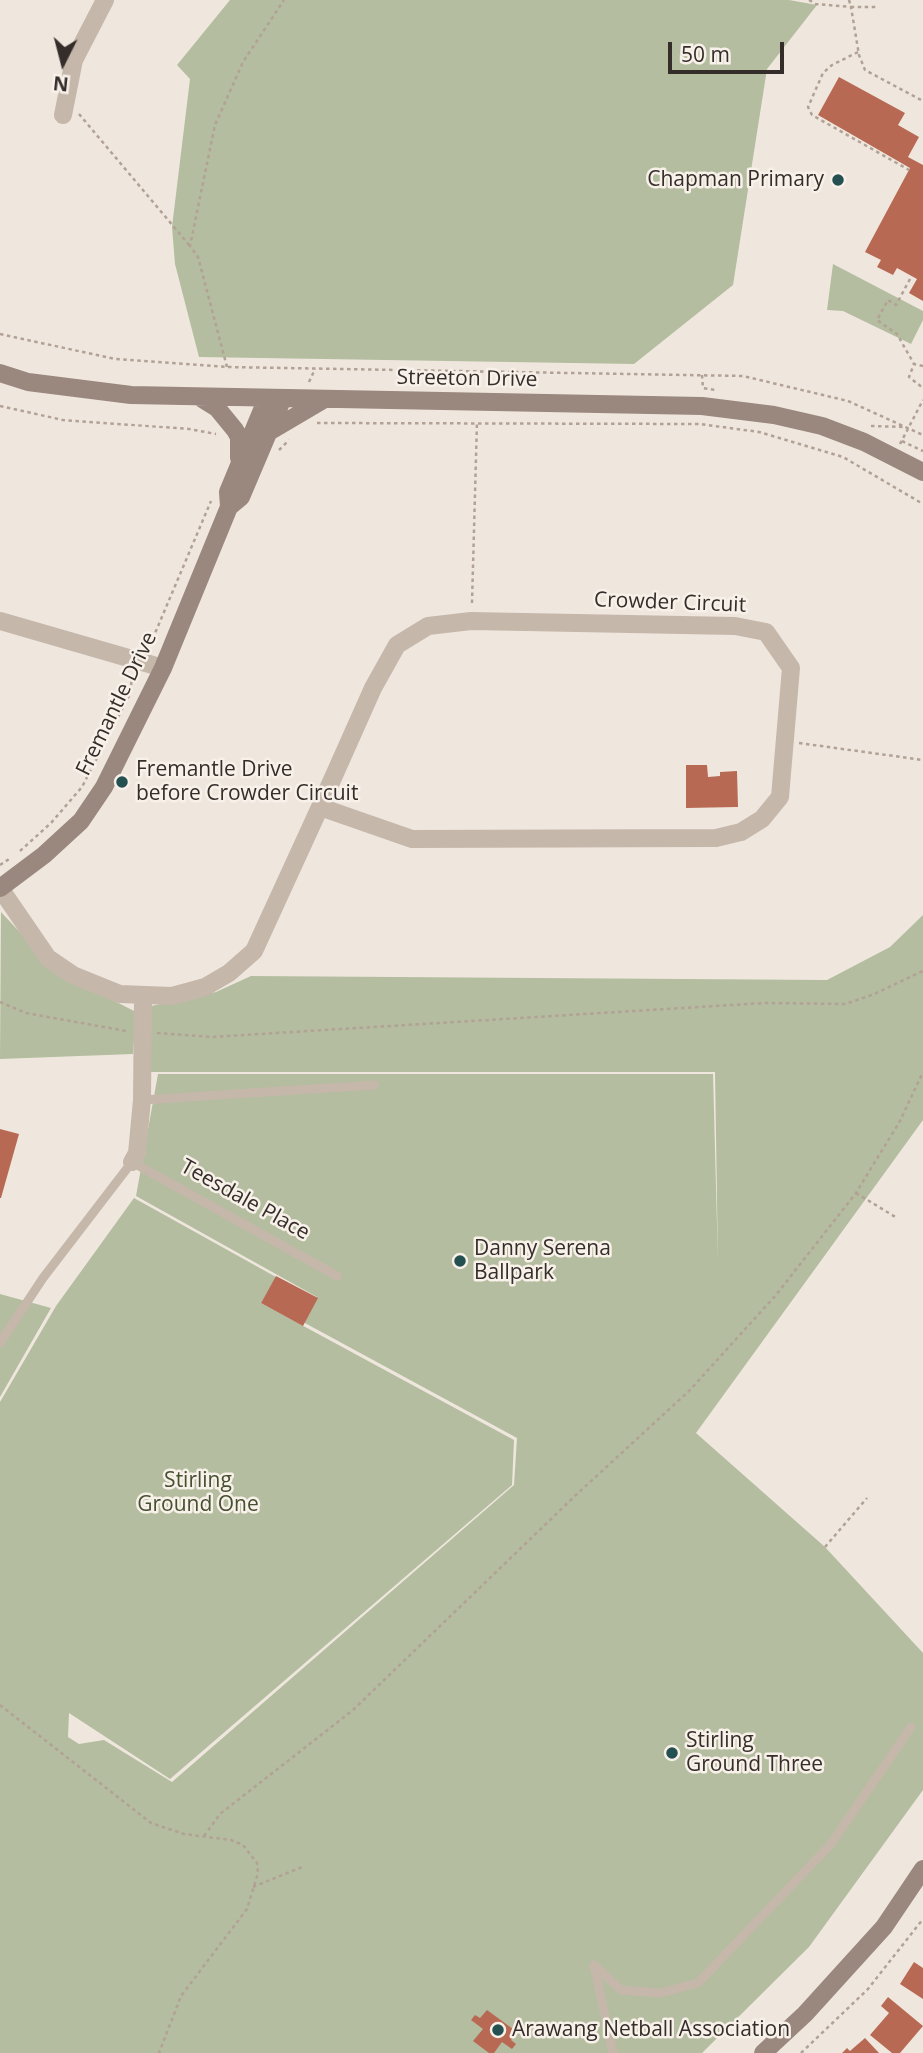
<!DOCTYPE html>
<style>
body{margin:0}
#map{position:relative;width:923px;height:2053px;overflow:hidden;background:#efe7de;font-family:"Open Sans",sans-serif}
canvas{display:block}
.north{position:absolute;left:28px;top:28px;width:70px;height:70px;-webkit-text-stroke:5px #f8f1ea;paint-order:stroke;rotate:186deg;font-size:19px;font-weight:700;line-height:28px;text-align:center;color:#352d29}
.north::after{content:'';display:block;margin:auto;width:24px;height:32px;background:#352d29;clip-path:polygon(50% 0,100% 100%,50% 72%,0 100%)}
.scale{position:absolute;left:668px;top:42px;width:116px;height:32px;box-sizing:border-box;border:4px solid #352d29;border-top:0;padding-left:9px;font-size:21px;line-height:24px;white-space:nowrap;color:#352d29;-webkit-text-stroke:5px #f8f1ea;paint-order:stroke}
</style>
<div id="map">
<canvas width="923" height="2053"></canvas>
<div class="north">N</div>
<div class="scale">50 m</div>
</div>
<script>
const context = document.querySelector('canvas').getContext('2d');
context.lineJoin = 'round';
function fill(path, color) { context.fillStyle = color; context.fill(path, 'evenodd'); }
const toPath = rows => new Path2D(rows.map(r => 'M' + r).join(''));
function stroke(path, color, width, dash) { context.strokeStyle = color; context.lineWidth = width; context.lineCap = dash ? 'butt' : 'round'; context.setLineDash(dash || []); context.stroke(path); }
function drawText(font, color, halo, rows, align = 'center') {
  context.font = font + ' "Open Sans",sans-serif'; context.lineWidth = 5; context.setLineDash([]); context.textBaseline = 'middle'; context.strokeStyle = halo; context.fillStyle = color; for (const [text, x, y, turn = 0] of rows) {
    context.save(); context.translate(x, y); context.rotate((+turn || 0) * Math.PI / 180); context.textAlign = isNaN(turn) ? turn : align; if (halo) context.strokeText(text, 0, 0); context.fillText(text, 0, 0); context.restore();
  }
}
fill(toPath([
 [230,0,789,0,817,5,767,69,733,285,634,364,199,357,175,264,172,227,190,79,177,65],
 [833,264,923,311,923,320,911,344,843,311,827,310],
 [1,912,56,971,136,1012,133,1054,0,1059],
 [923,915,923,1120,696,1433,825,1547,923,1653,923,1790,809,1947,702,2053,0,2053,0,1402,56,1306,134,1198,276,1277,261,1303,514,1440,512,1485,170,1779,69,1713,68,1737,79,1744,104,1740,172,1782,514,1485,517,1438,303,1322,317,1297,136,1196,158,1074,713,1074,718,1262,715,1072,150,1072,151,1006,216,992,251,976,827,980,890,947],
 [0,1294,51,1308,0,1397]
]), '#b4bd9f');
fill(toPath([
 [839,77,905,113,898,125,919,137,908,157,923,165,923,301,909,293,917,279,897,268,893,275,877,267,881,260,865,252,910,168,818,115],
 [686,765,707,765,708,777,720,776,720,772,737,771,738,807,686,808],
 [0,1129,19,1134,1,1198,0,1198],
 [276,1276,318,1298,303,1326,261,1303],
 [914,1962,923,1968,923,1999,900,1984],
 [888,1997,923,2026,900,2053,892,2053,870,2035,889,2013,881,2006],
 [487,2010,517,2032,511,2040,516,2044,512,2049,502,2042,494,2053,489,2053,473,2041,483,2029,471,2020,475,2015,480,2018],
 [865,2038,879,2053,842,2053,847,2048,850,2051]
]), '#b86953');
stroke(toPath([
 [809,0,816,4,851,7,859,55,865,70,923,101],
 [849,0,851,7,878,7],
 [858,52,832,65,823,73,808,107,812,115,909,170],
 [79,114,190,246],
 [910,279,896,305,888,300,877,320,897,334,914,364],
 [0,334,115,359,227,367,743,376,848,401,923,435],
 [923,366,914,364,909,377,923,388],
 [227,367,198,257,190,246,215,125,243,62,284,0],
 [476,372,476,386],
 [702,375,703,388,715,390],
 [309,382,315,369],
 [0,406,63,420,189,429,216,434],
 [317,423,700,424,759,432,843,457,923,504],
 [871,426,906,427],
 [902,441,923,451],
 [900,444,923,400],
 [279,450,289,440],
 [472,603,477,421],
 [139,643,153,638,211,501],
 [799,743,923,760],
 [20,851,51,823,82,787,130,694,132,677],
 [0,865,9,859],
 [0,1002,26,1013,126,1031],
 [157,1033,211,1037,764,1003,845,1004,872,995,923,971],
 [856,1193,897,1218],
 [825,1547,867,1498],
 [0,1705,151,1823,184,1834,231,1840,243,1845,257,1863,258,1873,247,1909,181,1996,159,2053],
 [204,1836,220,1814,353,1710,577,1494,689,1391,776,1295,856,1193,900,1121,923,1072],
 [253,1887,302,1867],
 [801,2053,868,1989,923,1919]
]), '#b2a195', 2.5, [3.5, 3.5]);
stroke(toPath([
 [142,1100,374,1085],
 [0,1343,43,1278,132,1162,337,1276],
 [613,2053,594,1965,621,1990,660,1993,698,1983,831,1844,911,1727]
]), '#c6b7ab', 9);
stroke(toPath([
 [63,115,74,60,105,0],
 [0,621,163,668],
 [471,621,735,626,766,632,791,668,780,797,762,819,741,832,716,838,412,839,320,807,373,688,397,645,428,626,471,621],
 [0,888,48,958,73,975,120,994,172,996,205,987,229,973,254,951,320,807],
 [132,1162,137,1153,142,1100,143,996]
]), '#c6b7ab', 18);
stroke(toPath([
 [0,373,28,382,131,395,702,406,774,415,822,426,864,442,923,472],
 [201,398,217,408,235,430,239,437,239,458],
 [267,433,323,400],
 [229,507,241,497,283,398],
 [0,888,44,855,81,821,104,787,163,668,229,507,228,492,267,398],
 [763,2053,805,2014,884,1927,923,1869]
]), '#9a877d', 18);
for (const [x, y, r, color] of [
 [838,180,7,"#245052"],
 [122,782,7,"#245052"],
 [460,1261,7,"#245052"],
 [672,1753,7,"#245052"],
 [498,2030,7,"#245052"]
]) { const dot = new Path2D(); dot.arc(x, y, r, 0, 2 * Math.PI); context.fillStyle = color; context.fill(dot); stroke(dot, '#f8f1ea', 2.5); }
drawText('21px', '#352d29', '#f8f1ea', [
 ["Chapman Primary",824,180,"right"],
 ["Fremantle Drive",136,770],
 ["before Crowder Circuit",136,794],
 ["Danny Serena",474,1249],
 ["Ballpark",474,1273],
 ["Stirling",686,1741],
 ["Ground Three",686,1765],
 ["Arawang Netball Association",512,2030]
], 'left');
drawText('21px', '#352d29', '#f8f1ea', [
 ["Streeton Drive",467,379,1],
 ["Crowder Circuit",670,603,2],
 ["Fremantle Drive",117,704,-64],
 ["Teesdale Place",245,1200,29]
]);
drawText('21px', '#455030', '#f8f1ea', [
 ["Stirling",198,1481],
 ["Ground One",198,1505]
]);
</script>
